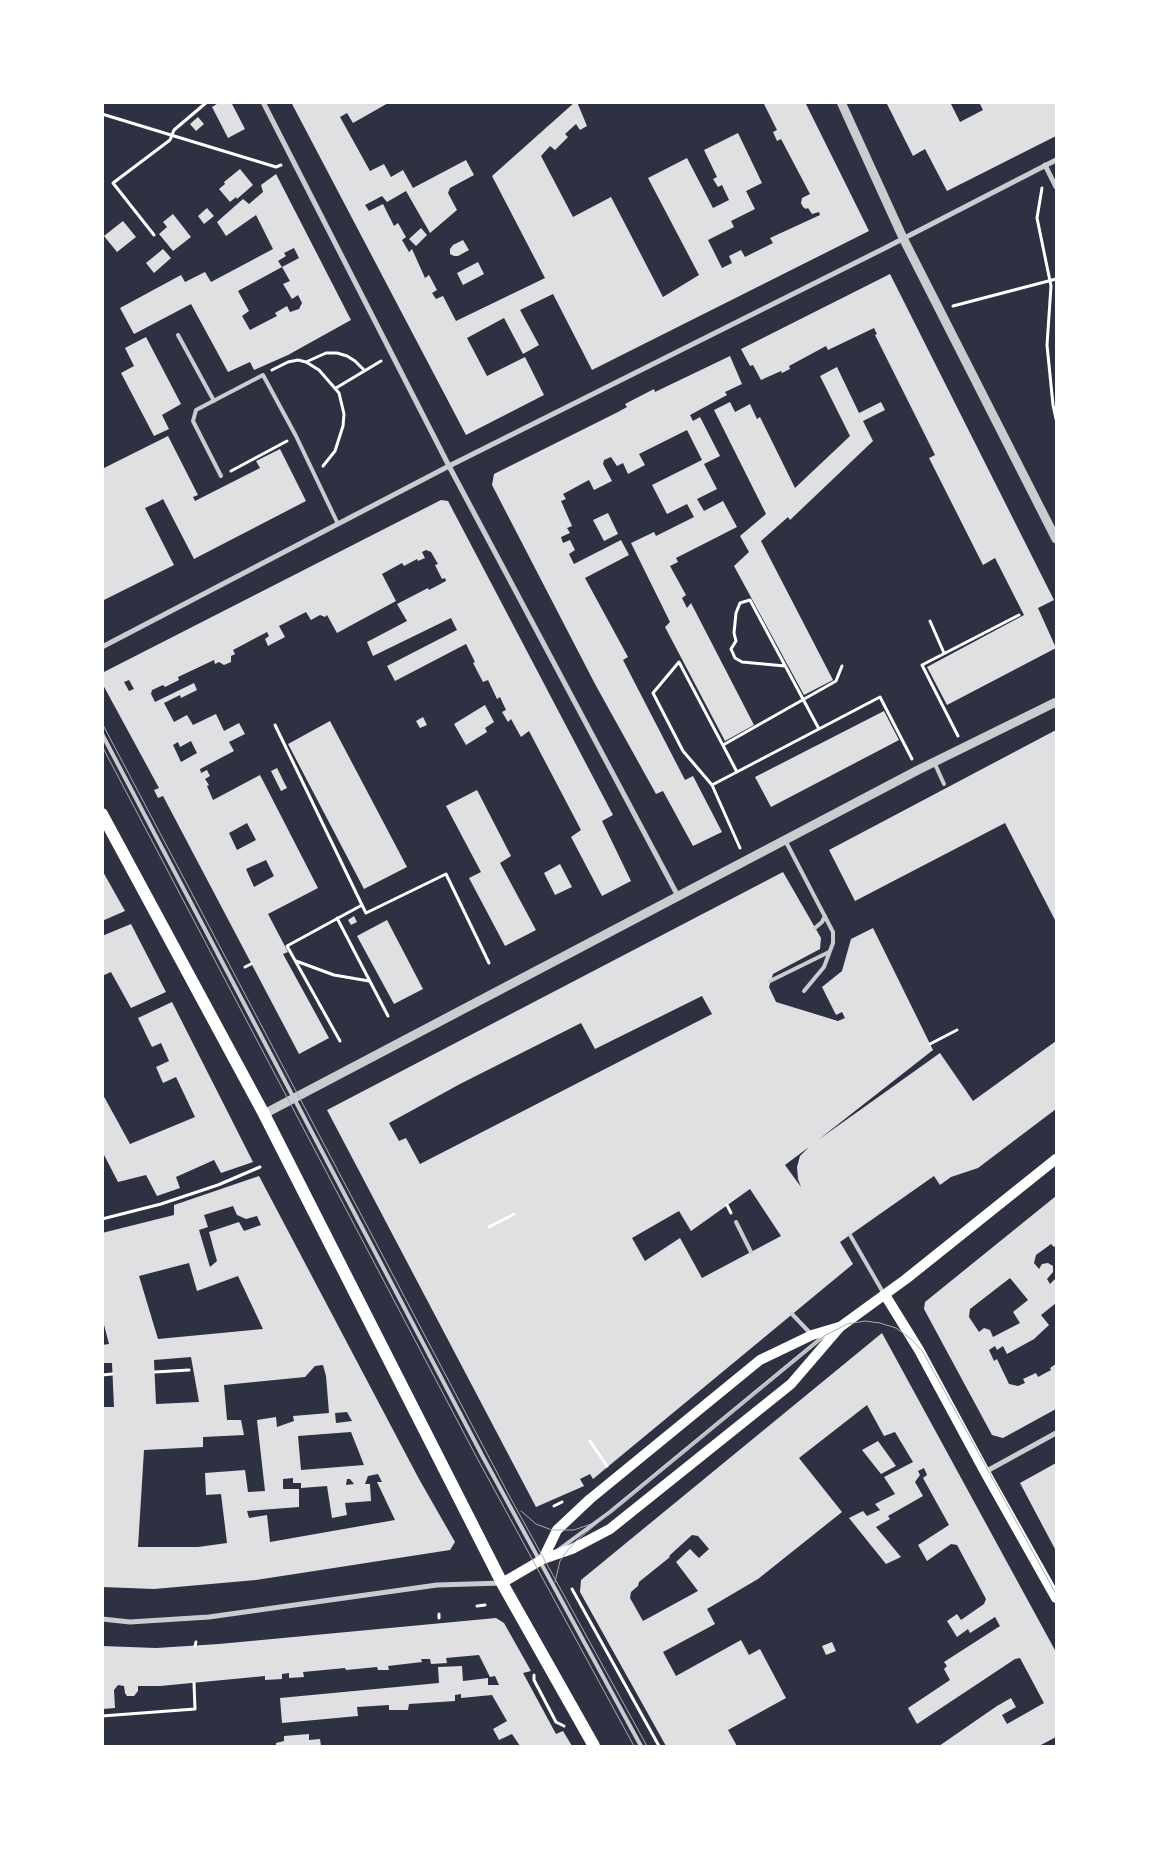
<!DOCTYPE html>
<style>
body{margin:0}
#map{position:relative;width:1159px;height:1849px;overflow:hidden;background:#2d3142;font-family:Overpass,sans-serif}
canvas{display:block}
.frame{position:absolute;inset:0;border:104px solid #fff;pointer-events:none}
</style>
<div id="map">
<canvas width="1159" height="1849"></canvas>
<div class="frame"></div>
</div>
<script>
const context = document.querySelector('canvas').getContext('2d');
context.lineJoin = 'round';
function fill(path, color) { context.fillStyle = color; context.fill(path, 'evenodd'); }
const toPath = rows => new Path2D(rows.map(r => 'M' + r).join(''));
function stroke(path, color, width, dash) { context.strokeStyle = color; context.lineWidth = width; context.lineCap = dash ? 'butt' : 'round'; context.setLineDash(dash || []); context.stroke(path); }
fill(toPath([
 [220,102,231,102,245,129,228,138,212,107],
 [291,102,332,102,333,104,390,102,353,123,347,113,340,117,370,171,384,164,391,177,403,170,413,188,466,160,474,175,450,188,448,193,457,210,430,233,406,191,387,202,382,196,365,205,369,211,383,204,394,226,398,223,406,237,402,240,409,252,412,249,425,278,429,275,437,290,432,293,436,299,443,296,456,321,545,278,492,176,575,102,577,102,587,126,580,130,576,124,565,134,568,137,555,150,550,146,541,156,573,217,611,197,663,297,699,275,648,178,687,158,713,208,729,200,722,185,718,187,713,179,717,177,704,150,738,133,762,183,746,191,755,209,731,221,734,227,708,240,722,268,732,263,729,256,741,250,745,257,773,243,770,238,820,215,819,212,812,214,808,208,806,209,803,207,801,203,802,198,810,194,781,139,777,141,773,132,777,130,763,102,805,102,869,231,592,370,553,294,520,310,539,345,523,354,504,318,467,338,487,376,525,357,544,395,466,435],
 [886,102,950,102,960,122,983,110,980,104,982,102,1056,102,1056,136,947,191,925,149,913,156],
 [198,117,204,124,196,131,190,124],
 [240,169,253,185,237,199,236,197,230,202,219,189,225,184,224,182],
 [276,174,351,320,288,355,254,370,250,362,228,372,191,304,134,334,120,308,181,275,185,282,205,272,211,282,273,249,256,215,226,236,217,222,243,199,249,204,263,192,261,185],
 [294,248,299,258,282,267,290,281,283,284,292,299,298,295,302,303,299,309,290,312,287,306,275,313,277,316,250,330,242,316,249,311,238,291,282,267,278,261,286,256,284,253],
 [207,208,214,216,204,224,198,216],
 [173,214,191,237,173,251,159,234,167,227,163,222],
 [123,221,136,237,117,252,104,236],
 [421,228,427,235,416,246,409,239],
 [463,240,469,250,458,256,454,256,450,254,450,249,453,245],
 [163,249,171,258,154,273,146,263],
 [478,262,484,274,463,285,457,273],
 [890,274,1054,600,1038,608,1056,648,947,705,927,667,1024,615,995,558,983,565,929,458,935,455,875,335,877,334,874,328,828,350,826,346,789,366,790,369,782,373,781,371,761,380,753,365,750,366,741,349],
 [146,337,181,404,162,415,169,429,154,436,121,373,134,366,125,348],
 [730,356,742,384,725,392,727,395,690,415,693,421,700,417,720,456,704,464,717,489,697,499,704,511,723,501,737,527,676,558,678,562,670,566,686,595,682,598,687,608,691,603,754,725,725,741,665,627,670,622,631,543,654,532,656,536,694,517,687,504,667,514,652,485,702,460,687,430,639,454,645,465,628,474,623,463,617,466,611,457,604,460,603,464,612,481,594,490,589,480,563,494,566,499,561,501,572,526,567,528,570,533,561,537,563,543,570,540,575,550,569,554,574,564,621,540,629,555,585,578,628,657,623,660,685,780,693,776,722,832,693,846,663,791,656,794,595,684,492,485,494,474,618,412,627,407,625,404,654,389,655,392],
 [837,367,859,413,881,402,885,410,863,421,873,441,790,520,788,517,761,541,833,680,804,695,734,566,749,552,740,536,766,514,714,410,730,402,735,412,750,404,757,419,760,417,795,488,850,436,820,376],
 [168,436,198,495,193,497,195,501,260,468,256,461,280,449,306,501,194,559,163,499,158,502,145,508,174,565,102,601,102,469],
 [441,500,448,501,613,815,602,821,631,881,602,896,571,837,581,830,529,731,521,737,511,719,508,722,502,712,506,710,500,697,497,699,488,680,483,682,473,663,475,662,466,644,395,681,387,666,457,630,451,618,373,656,367,642,407,621,397,604,428,588,429,590,446,581,445,578,442,579,435,565,438,564,431,552,426,550,422,552,425,558,418,561,417,559,404,566,402,563,382,574,396,601,337,633,327,615,325,617,320,615,311,620,306,612,279,626,285,637,268,646,265,639,269,636,267,632,233,650,235,654,231,656,231,662,224,665,219,662,215,664,214,660,178,677,179,680,165,687,163,685,152,690,151,694,155,702,194,683,197,690,181,698,180,695,164,703,174,722,187,715,193,725,216,714,224,731,239,723,245,734,229,742,234,751,200,769,201,773,207,770,210,776,205,779,209,785,207,786,213,800,260,775,318,888,268,914,288,952,283,954,329,1038,299,1054,163,796,158,798,154,790,159,788,102,683,102,673],
 [129,680,134,689,129,691,124,682],
 [191,741,197,753,181,762,173,745,178,742,180,747],
 [247,823,256,840,237,850,229,833],
 [266,860,274,876,254,887,246,869],
 [608,513,618,534,604,541,593,520],
 [485,705,494,722,485,728,487,732,466,745,454,724],
 [884,711,899,740,771,807,755,777],
 [423,717,427,725,420,728,416,721],
 [330,721,407,867,364,889,288,744],
 [1056,730,1056,922,1005,823,855,901,829,850],
 [277,768,287,788,281,791,271,771],
 [477,790,511,856,500,863,536,930,505,946,469,878,481,872,446,806],
 [560,864,572,887,555,895,544,873],
 [102,870,125,911,102,921],
 [783,872,821,938,820,949,773,974,769,987,776,1002,838,1021,845,1018,842,1012,836,1015,822,987,842,971,851,939,873,928,933,1050,818,1140,940,1053,973,1101,1056,1041,1056,1109,978,1168,951,1177,940,1185,934,1176,840,1242,853,1264,593,1479,590,1474,580,1479,584,1486,536,1507,327,1110],
 [702,996,712,1014,420,1164,406,1138,399,1141,389,1123,460,1084,581,1023,595,1049],
 [809,1147,800,1156,797,1167,798,1179,801,1187,785,1165],
 [750,1189,781,1236,702,1278,680,1238,645,1261,632,1238,679,1211,691,1231],
 [354,916,357,922,351,925,348,920],
 [387,920,423,989,394,1004,357,936],
 [131,924,166,992,131,1008,111,972,102,976,102,936],
 [172,1002,253,1162,221,1173,214,1160,176,1177,180,1188,157,1196,146,1175,118,1182,102,1151,102,1093,130,1144,195,1117,176,1077,163,1083,156,1067,169,1061,161,1043,152,1047,138,1018],
 [259,1176,419,1479,455,1542,450,1550,256,1580,154,1589,102,1587,102,1407,114,1407,112,1363,102,1363,102,1345,109,1344,102,1317,102,1233,174,1215,174,1205],
 [233,1206,237,1215,246,1219,257,1216,261,1225,244,1231,239,1222,209,1232,217,1261,210,1267,199,1230,208,1227,204,1215],
 [189,1263,197,1291,238,1276,263,1329,158,1339,139,1276],
 [191,1357,199,1402,156,1404,154,1360],
 [323,1365,326,1376,329,1413,293,1416,294,1421,277,1427,276,1417,257,1420,265,1491,248,1492,245,1470,205,1473,206,1495,221,1494,227,1543,198,1547,138,1547,144,1450,203,1447,203,1437,244,1435,241,1420,227,1420,224,1385,305,1377,315,1366],
 [347,1412,352,1421,336,1423,335,1413],
 [351,1432,364,1465,301,1470,298,1436],
 [378,1474,382,1482,377,1482,395,1520,270,1542,267,1515,249,1518,247,1511,299,1507,299,1489,283,1489,283,1479,293,1478,293,1483,301,1483,301,1488,327,1486,332,1518,347,1515,345,1503,371,1501,370,1484,365,1484,368,1476],
 [347,1479,350,1479,354,1484,346,1485],
 [1056,1196,1056,1245,1054,1247,1051,1244,1036,1255,1034,1263,1039,1269,1042,1264,1048,1263,1053,1266,1053,1272,1047,1279,1050,1284,1056,1278,1056,1303,1041,1315,1049,1325,1034,1339,1007,1354,1003,1346,997,1350,995,1346,989,1350,994,1361,997,1359,1009,1384,1018,1386,1025,1383,1023,1379,1036,1373,1038,1377,1051,1370,1050,1368,1056,1364,1056,1409,1003,1438,992,1435,924,1309,925,1302],
 [1010,1278,1028,1300,1013,1312,1020,1323,993,1337,990,1330,984,1328,979,1332,969,1317,970,1309],
 [882,1333,1056,1652,1056,1737,1039,1746,939,1746,997,1706,1011,1698,1016,1707,1002,1715,1007,1724,1044,1703,1020,1658,1015,1659,917,1724,908,1708,950,1680,944,1669,947,1666,944,1662,1000,1626,995,1617,970,1633,968,1629,957,1637,947,1621,957,1614,961,1620,984,1604,986,1599,957,1545,951,1544,927,1561,918,1545,949,1525,923,1478,927,1475,924,1468,918,1471,920,1475,915,1482,923,1496,888,1516,890,1519,876,1527,901,1557,886,1564,849,1518,863,1511,867,1516,880,1510,875,1504,895,1494,884,1477,913,1462,895,1432,884,1436,867,1405,799,1458,842,1512,758,1579,707,1609,715,1624,663,1652,676,1676,741,1640,749,1655,760,1649,786,1698,728,1730,737,1746,666,1746,580,1592,581,1580],
 [692,1535,698,1536,709,1549,699,1558,690,1549,676,1562,698,1591,643,1621,630,1598,631,1592,638,1586,639,1582,670,1557,669,1556],
 [878,1441,896,1466,881,1474,862,1450],
 [1056,1463,1056,1551,1020,1483],
 [496,1618,504,1623,531,1671,523,1673,556,1734,563,1731,572,1746,520,1746,512,1734,499,1740,493,1729,507,1721,492,1695,461,1698,461,1694,455,1695,455,1701,409,1704,408,1710,389,1710,389,1705,357,1707,358,1716,282,1723,280,1698,439,1683,438,1667,462,1666,463,1681,488,1678,488,1685,499,1685,495,1676,490,1677,479,1655,446,1658,447,1663,431,1664,430,1659,421,1659,422,1662,388,1666,389,1670,378,1670,377,1667,346,1670,345,1668,303,1672,304,1677,289,1678,289,1673,282,1674,282,1679,265,1680,265,1676,160,1686,138,1686,138,1691,134,1696,127,1696,125,1693,124,1686,118,1685,114,1690,115,1708,102,1709,102,1646,156,1648,219,1644],
 [832,1642,836,1651,826,1655,822,1646],
 [309,1734,309,1740,320,1739,321,1746,276,1746,276,1743,284,1741,284,1736]
]), '#e0e0e3');
stroke(toPath([
 [102,114,276,167,281,165],
 [1042,188,1037,218,1051,286,1047,345,1053,405,1056,419],
 [154,235,113,183,170,140,174,130,207,102],
 [953,306,1056,279],
 [306,362,326,353,337,353,347,356,355,361,364,370],
 [272,370,288,362,298,360,306,362,319,370,339,393,344,414,343,426,335,451,323,466],
 [336,388,381,361],
 [231,471,287,441],
 [930,621,944,653],
 [785,666,742,662,735,658,731,649,736,641,734,633,736,613,740,603,750,600,819,729],
 [275,725,362,905],
 [958,736,922,665,1019,615],
 [723,745,836,681,842,666],
 [737,772,679,662,653,693,683,751,712,785,740,848],
 [712,785,880,697,912,759],
 [337,918,388,1016],
 [296,961,334,975,369,981],
 [245,967,251,964],
 [340,1041,287,946,362,905,366,913,446,874,489,963],
 [930,1044,957,1030],
 [727,1205,731,1213],
 [102,1219,161,1204,218,1185,260,1167],
 [489,1227,514,1214],
 [155,1372,189,1370],
 [102,1375,112,1374],
 [590,1441,607,1466],
 [554,1506,562,1502],
 [572,1589,659,1746],
 [477,1606,485,1605],
 [439,1614,439,1618],
 [195,1646,196,1642],
 [534,1675,534,1680,556,1722,564,1726],
 [102,1716,195,1709,194,1683]
]), '#fff', 3);
stroke(toPath([
 [178,335,214,401],
 [221,476,193,421,196,410,263,375,296,436,338,524],
 [102,734,483,1457,641,1746],
 [934,762,944,784],
 [785,840,833,932,833,943,824,967,804,991],
 [815,928,822,922,825,916],
 [770,981,829,952],
 [736,1222,751,1252],
 [850,1235,884,1294],
 [792,1314,811,1334],
 [558,1550,610,1512,825,1335]
]), '#caccd0', 4);
stroke(toPath([
 [263,102,449,466,678,896],
 [1045,165,1056,187],
 [102,647,449,466,885,248,1056,160],
 [985,1472,1056,1433],
 [102,1619,130,1622,209,1617,437,1585,502,1583]
]), '#caccd0', 5);
stroke(toPath([
 [841,102,903,238,1056,539],
 [264,1114,918,770,1056,702]
]), '#caccd0', 9);
stroke(toPath([
 [885,1295,919,1350,985,1472,1056,1598],
 [543,1559,557,1530,590,1499,760,1360,812,1335,839,1327],
 [502,1583,543,1559,572,1549,610,1529,791,1384,840,1327,906,1279,1056,1159]
]), '#fff', 10);
stroke(toPath([
 [102,814,264,1114,502,1583,594,1746]
]), '#fff', 12);
stroke(toPath([
 [102,723,511,1499,647,1746],
 [102,746,476,1456,634,1746],
 [521,1511,536,1524,552,1530,574,1530,591,1524],
 [555,1582,560,1561,567,1551,576,1541,824,1336,847,1324,865,1321,880,1323,896,1328,910,1338,923,1352,1056,1594]
]), '#abadb3', 1);
</script>
